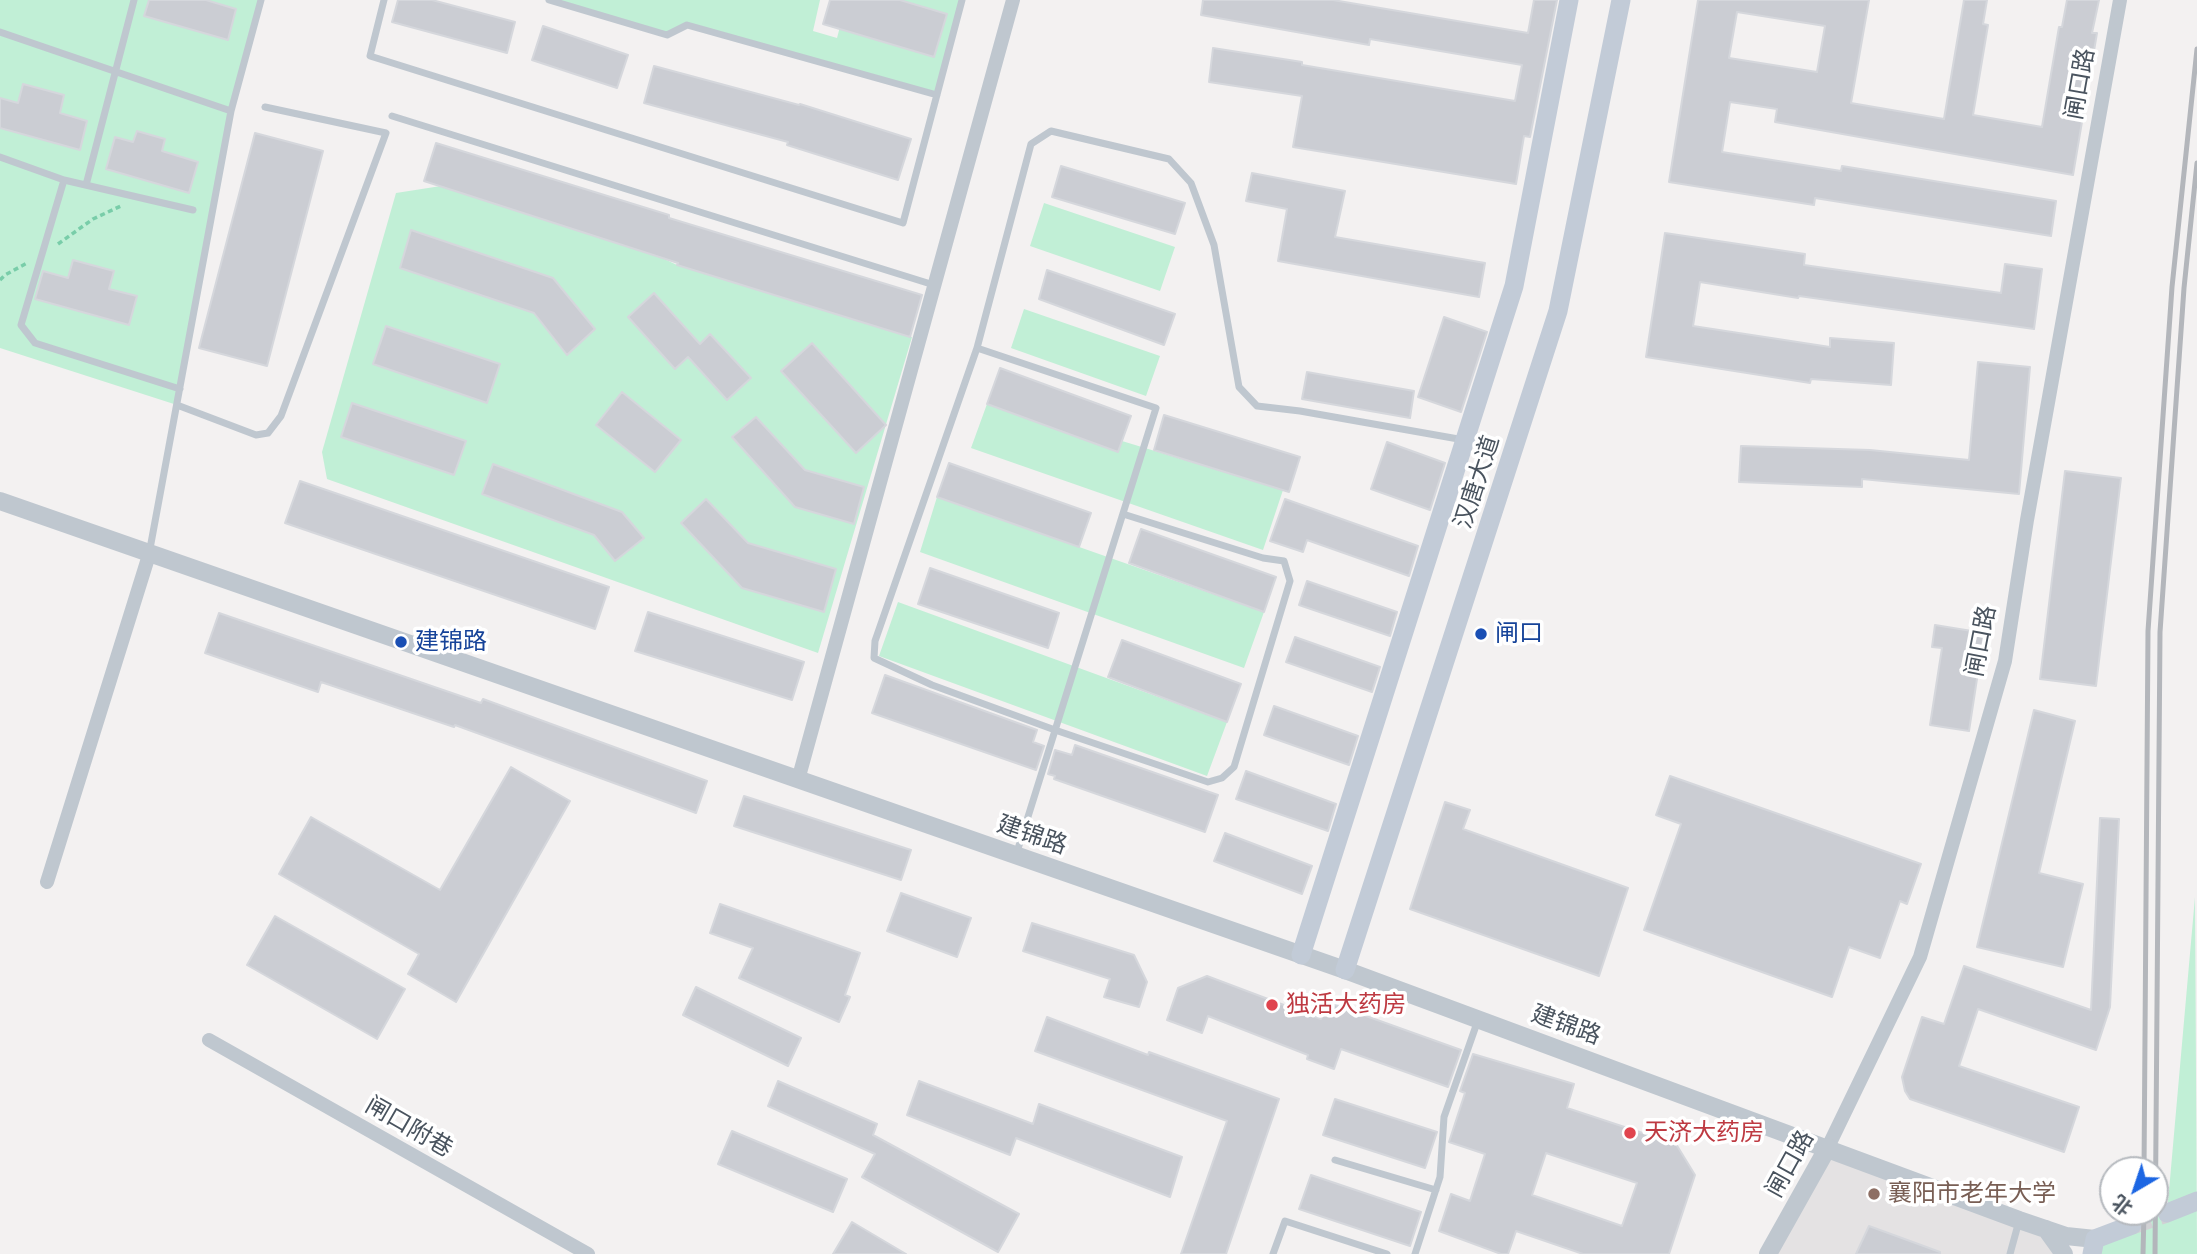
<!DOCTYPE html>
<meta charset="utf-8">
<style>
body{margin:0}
#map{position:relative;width:2197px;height:1254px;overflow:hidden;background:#f3f1f1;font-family:"Public Sans","Noto Sans SC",sans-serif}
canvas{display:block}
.north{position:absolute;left:2099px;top:1156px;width:70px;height:70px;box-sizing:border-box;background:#fff;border:2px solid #b6babf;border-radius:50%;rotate:219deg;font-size:19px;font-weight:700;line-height:28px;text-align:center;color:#49535e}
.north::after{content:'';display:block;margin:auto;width:24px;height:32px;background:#1c66e3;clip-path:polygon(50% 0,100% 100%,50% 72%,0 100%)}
</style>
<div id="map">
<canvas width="2197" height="1254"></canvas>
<div class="north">北</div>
</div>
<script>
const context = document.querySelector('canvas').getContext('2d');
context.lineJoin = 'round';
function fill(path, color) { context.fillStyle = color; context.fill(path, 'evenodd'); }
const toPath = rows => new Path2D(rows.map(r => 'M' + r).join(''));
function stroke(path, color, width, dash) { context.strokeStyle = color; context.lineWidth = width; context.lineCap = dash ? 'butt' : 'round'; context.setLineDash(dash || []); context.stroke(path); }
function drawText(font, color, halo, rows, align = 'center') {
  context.font = font + ' "Public Sans","Noto Sans SC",sans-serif'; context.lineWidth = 7; context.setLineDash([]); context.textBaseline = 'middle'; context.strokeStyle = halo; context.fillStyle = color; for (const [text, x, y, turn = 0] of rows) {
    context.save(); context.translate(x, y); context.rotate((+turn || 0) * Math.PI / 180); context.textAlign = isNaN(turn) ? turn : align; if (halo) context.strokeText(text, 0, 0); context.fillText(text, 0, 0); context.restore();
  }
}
fill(toPath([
 [1828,1147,2019,1220,2064,1254,1768,1254]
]), '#e4e2e3');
fill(toPath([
 [0,0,261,0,231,111,177,405,0,348],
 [549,0,820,0,813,31,837,38,847,0,962,0,937,95,687,25,667,35],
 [441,186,658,256,677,265,912,337,818,653,327,479,322,452,396,193],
 [1044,203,1175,247,1160,291,1030,246],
 [1024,309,1160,356,1146,396,1011,348],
 [987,404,1118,451,1122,441,1283,490,1263,550,971,448],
 [937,497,1264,612,1244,668,920,552],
 [898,602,1227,722,1207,776,879,656],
 [2195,897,2197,1254,2092,1254,2095,1239,2167,1213]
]), '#c1efd6');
const building = toPath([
 [149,0,206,0,236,9,228,40,144,16,149,0],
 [398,0,432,0,515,22,507,53,392,22,398,0],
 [830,0,900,0,947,14,934,57,823,24,830,0],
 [1203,0,1333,0,1528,33,1534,0,1557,0,1530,137,1524,136,1516,184,1293,147,1302,96,1209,82,1213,48,1302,62,1302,65,1515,101,1522,65,1370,39,1369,45,1201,15,1203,0],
 [1698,0,1869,0,1851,103,1944,119,1964,0,1987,0,1983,24,1988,25,1973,115,2042,127,2059,27,2062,27,2067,0,2099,0,2092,33,2097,33,2073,175,1775,122,1777,109,1730,102,1722,152,1841,171,1842,166,2056,201,2051,236,1815,198,1814,205,1669,182,1698,0],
 [1737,12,1825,26,1817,72,1729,58,1737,12],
 [543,26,628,55,617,88,532,60,543,26],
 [654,66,799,105,800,104,911,139,898,180,787,145,788,142,644,103,654,66],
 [23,84,64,95,60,113,87,121,80,150,0,128,0,98,18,103,23,84],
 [137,131,165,139,162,151,198,162,189,193,106,169,115,137,133,142,137,131],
 [255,133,323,151,267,366,199,348,255,133],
 [436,143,669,215,669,218,922,295,910,337,677,265,678,263,424,181,436,143],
 [1061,166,1185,203,1175,234,1052,197,1061,166],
 [1252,173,1345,191,1335,237,1485,263,1479,297,1278,261,1287,209,1246,201,1252,173],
 [411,230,553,278,595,329,567,355,534,313,400,268,411,230],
 [1665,233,1805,254,1804,265,2001,293,2005,264,2042,269,2034,329,1799,296,1798,298,1700,282,1693,326,1830,347,1830,338,1894,343,1891,385,1811,379,1810,383,1646,357,1665,233],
 [73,260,114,271,109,289,137,296,129,325,35,299,43,271,68,278,73,260],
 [1047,270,1175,314,1164,345,1039,299,1047,270],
 [654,293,700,344,710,334,751,378,727,400,688,357,675,369,628,317,654,293],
 [1444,317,1487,332,1461,412,1418,397,1444,317],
 [386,326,500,364,487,403,373,364,386,326],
 [812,343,886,425,856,453,781,371,812,343],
 [1978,362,2030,367,2019,494,1862,479,1862,487,1739,482,1741,446,1870,450,1969,460,1978,362],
 [1000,368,1131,416,1118,452,987,404,1000,368],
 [1307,372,1414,391,1410,418,1302,399,1307,372],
 [622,392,681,440,655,472,596,425,622,392],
 [352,403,466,441,454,475,341,437,352,403],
 [1164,415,1300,457,1289,492,1154,450,1164,415],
 [756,417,805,470,864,487,854,524,795,507,732,437,756,417],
 [1387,442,1445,463,1430,510,1371,489,1387,442],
 [949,463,1091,513,1079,547,937,497,949,463],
 [493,464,622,512,644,538,615,561,594,535,482,494,493,464],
 [2065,471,2121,478,2096,686,2040,679,2065,471],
 [300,481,609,587,595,629,285,523,300,481],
 [706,499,748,543,836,569,824,612,742,588,681,523,706,499],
 [1285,499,1418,546,1409,576,1307,540,1303,552,1270,541,1285,499],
 [1141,529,1276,577,1264,612,1129,563,1141,529],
 [930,568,1059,613,1048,648,918,604,930,568],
 [1307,581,1397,612,1390,636,1299,605,1307,581],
 [648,612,804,662,792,700,635,651,648,612],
 [219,613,481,703,483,699,707,781,696,813,455,725,454,727,321,682,318,692,205,653,219,613],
 [1935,625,1984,633,1969,731,1930,725,1942,648,1932,647,1935,625],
 [1295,637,1380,667,1372,692,1286,662,1295,637],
 [1122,640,1241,684,1227,722,1108,677,1122,640],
 [885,675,1037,730,1033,742,1044,746,1036,770,872,713,885,675],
 [1274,706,1358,736,1349,765,1264,735,1274,706],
 [2034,710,2075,721,2039,873,2083,884,2063,967,1977,947,2034,710],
 [1075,745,1218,795,1205,832,1054,779,1055,776,1048,774,1055,750,1072,755,1075,745],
 [511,767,570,801,456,1002,408,974,419,954,279,874,311,817,440,890,511,767],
 [1246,771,1336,804,1328,831,1236,799,1246,771],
 [1670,776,1921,864,1907,904,1900,901,1880,958,1849,947,1832,997,1644,930,1681,824,1656,815,1670,776],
 [744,796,911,850,901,880,734,826,744,796],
 [1445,802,1470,810,1463,829,1628,888,1599,976,1410,909,1445,802],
 [2100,818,2119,819,2110,1007,2096,1050,1978,1009,1959,1066,2079,1107,2064,1152,1910,1099,1905,1091,1902,1077,1922,1017,1944,1024,1964,966,2091,1010,2100,818],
 [1225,833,1312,866,1302,894,1214,861,1225,833],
 [901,893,971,918,957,957,887,931,901,893],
 [720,904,860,953,845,995,850,997,839,1022,739,978,753,948,710,933,720,904],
 [275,916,405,989,377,1039,247,965,275,916],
 [1032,923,1134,955,1147,982,1139,1007,1104,997,1110,979,1023,951,1032,923],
 [1207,976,1321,1019,1327,1002,1461,1050,1448,1087,1341,1049,1334,1069,1307,1059,1308,1055,1208,1016,1202,1033,1167,1020,1178,988,1207,976],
 [696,987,801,1038,788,1066,683,1015,696,987],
 [1047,1017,1148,1055,1149,1052,1279,1099,1226,1254,1181,1254,1227,1121,1035,1051,1047,1017],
 [1473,1054,1574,1084,1567,1108,1676,1144,1695,1175,1669,1254,1583,1254,1516,1231,1508,1254,1501,1254,1439,1231,1451,1194,1470,1201,1485,1154,1449,1142,1465,1093,1460,1091,1473,1054],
 [1546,1153,1637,1183,1622,1226,1532,1195,1546,1153],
 [778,1081,877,1124,873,1135,1019,1214,998,1252,862,1177,875,1154,768,1106,778,1081],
 [919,1081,1033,1124,1039,1104,1182,1157,1170,1197,1016,1138,1010,1155,907,1115,919,1081],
 [1335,1099,1437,1132,1425,1168,1323,1135,1335,1099],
 [732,1131,847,1179,833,1212,718,1164,732,1131],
 [1311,1175,1421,1212,1410,1246,1299,1209,1311,1175],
 [852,1222,906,1254,833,1254,852,1222],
 [1869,1226,1940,1252,1940,1254,1856,1254,1869,1226]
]);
fill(building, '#cbcdd3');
stroke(building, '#d5d7dc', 2);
stroke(toPath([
 [2132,1225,2167,1213]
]), '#d1d1d4', 19, [19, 10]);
stroke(toPath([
 [58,244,93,219,123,205],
 [0,280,5,275,27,263]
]), '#79cda9', 3.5, [5, 3.5]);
stroke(toPath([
 [384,0,370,56,903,223,962,0],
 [549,0,667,35,687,25,937,95],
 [0,32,231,111],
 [392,116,934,285],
 [0,157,64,180,21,325,35,343,180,389],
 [64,180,193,210],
 [86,185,134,0],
 [977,348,1156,408,1016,855],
 [177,405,256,435,268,433,281,416,386,133,265,107],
 [1123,514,1263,558,1284,561,1290,581,1234,767,1222,778,1208,782,1055,730,932,685,874,658,875,641,977,348,1031,144,1051,131,1169,159,1191,183,1214,245,1239,387,1257,406,1300,411,1464,440],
 [149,554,231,111,261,0],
 [1335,1160,1436,1190],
 [1273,1254,1285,1221,1387,1254],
 [1415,1254,1440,1177,1444,1117,1478,1020],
 [2010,1254,2019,1221]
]), '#bfc7cf', 7);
stroke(toPath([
 [798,780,1013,0],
 [47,882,149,555],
 [209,1040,588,1254],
 [1828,1147,1920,957,2005,661,2027,520,2120,0]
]), '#bfc7cf', 14);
stroke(toPath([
 [0,501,1345,970,2019,1220,2066,1236,2095,1239],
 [2046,1229,2064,1254],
 [1768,1254,1828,1147]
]), '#bfc7cf', 18);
stroke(toPath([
 [1301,955,1514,286,1569,0],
 [1345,970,1558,311,1621,0],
 [2167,1213,2197,1201],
 [2092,1254,2095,1239,2132,1225]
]), '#c2cbd7', 19);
stroke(toPath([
 [2144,1170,2148,631,2172,287,2197,49],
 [2143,1254,2144,1212],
 [2155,1254,2160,632,2184,288,2197,163]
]), '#b3b6bb', 5);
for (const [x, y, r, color] of [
 [1481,634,7,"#1a4fb4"],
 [401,642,7,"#1a4fb4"],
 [1272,1005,7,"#e0444e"],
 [1630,1133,7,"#e0444e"],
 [1874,1194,7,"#8d6e63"]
]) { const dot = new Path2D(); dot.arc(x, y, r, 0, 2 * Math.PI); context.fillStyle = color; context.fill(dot); stroke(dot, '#fff', 2.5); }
drawText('24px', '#49535e', '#fff', [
 ["闸口路",2080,84,-80],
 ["汉唐大道",1477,482,-72],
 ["闸口路",1981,641,-79],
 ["建锦路",1032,835,19],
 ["建锦路",1566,1025,20],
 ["闸口附巷",409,1127,30],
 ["闸口路",1790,1164,-61]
]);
drawText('24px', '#164399', '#fff', [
 ["闸口",1495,634],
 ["建锦路",415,642]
], 'left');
drawText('24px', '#be3a42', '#fff', [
 ["独活大药房",1286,1005],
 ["天济大药房",1644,1133]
], 'left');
drawText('24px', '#785e54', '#fff', [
 ["襄阳市老年大学",1888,1194]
], 'left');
</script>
